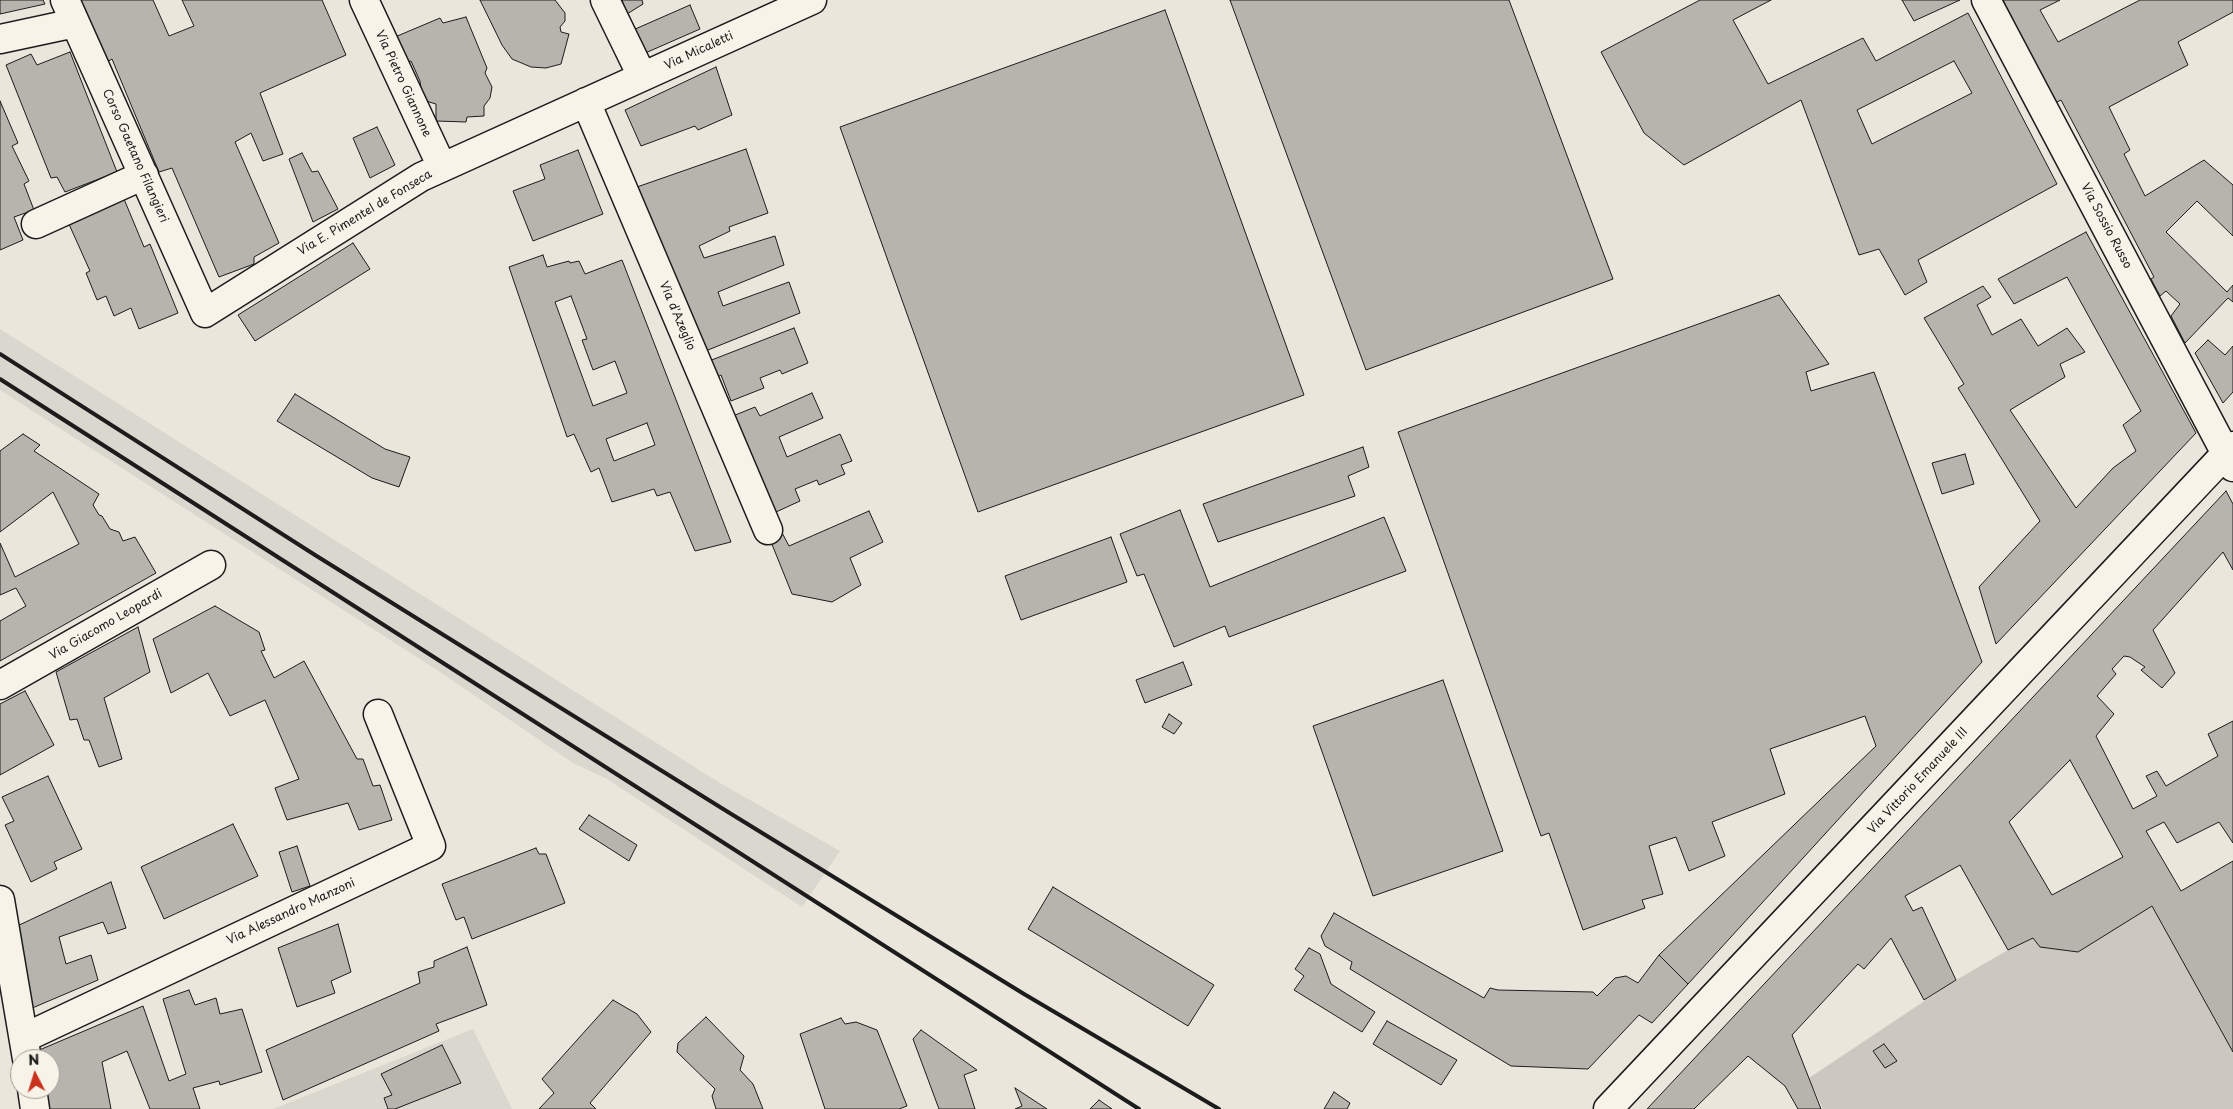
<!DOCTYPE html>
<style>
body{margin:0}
#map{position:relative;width:2233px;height:1109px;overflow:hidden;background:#eae6dc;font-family:"Playpen Sans",sans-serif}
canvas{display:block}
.north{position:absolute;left:10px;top:1049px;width:50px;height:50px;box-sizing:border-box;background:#f7f3e8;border:1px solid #9f9d96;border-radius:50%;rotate:355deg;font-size:14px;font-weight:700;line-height:20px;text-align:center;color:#1c1c1c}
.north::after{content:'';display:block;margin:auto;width:18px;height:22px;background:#c8321e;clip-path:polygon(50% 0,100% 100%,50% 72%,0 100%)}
</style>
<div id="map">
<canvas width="2233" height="1109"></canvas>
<div class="north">N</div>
</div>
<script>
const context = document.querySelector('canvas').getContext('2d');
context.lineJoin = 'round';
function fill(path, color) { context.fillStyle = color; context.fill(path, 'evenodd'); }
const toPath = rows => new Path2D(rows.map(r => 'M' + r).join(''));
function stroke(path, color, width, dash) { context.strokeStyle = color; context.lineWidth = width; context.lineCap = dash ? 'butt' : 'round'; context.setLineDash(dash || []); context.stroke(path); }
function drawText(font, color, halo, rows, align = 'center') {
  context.font = font + ' "Playpen Sans",sans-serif'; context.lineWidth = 4.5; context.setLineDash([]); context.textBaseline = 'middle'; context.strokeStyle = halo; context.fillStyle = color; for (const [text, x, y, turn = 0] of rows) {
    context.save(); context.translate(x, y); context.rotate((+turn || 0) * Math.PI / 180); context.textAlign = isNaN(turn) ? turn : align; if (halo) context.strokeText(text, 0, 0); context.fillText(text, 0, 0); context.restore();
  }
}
fill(toPath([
 [0,329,720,783,840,851,802,907,607,779,573,763,437,670,0,390],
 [473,1029,512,1109,273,1109]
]), '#dad7ce');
fill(toPath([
 [2152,906,2233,1052,2233,1109,1823,1109,1809,1078,1956,980,2008,950,2033,938,2040,947,2078,952]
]), '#ccc8c0');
const building = toPath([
 [0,0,43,0,45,4,0,14,0,0],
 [81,0,153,0,169,36,194,26,182,0,322,0,346,55,260,93,283,154,263,161,251,133,235,142,279,243,254,257,254,264,219,277,172,168,159,172,112,59,107,62,81,0],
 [480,0,555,0,565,13,565,21,560,27,561,32,569,34,561,64,546,68,531,67,512,59,502,45,480,0],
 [622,0,642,0,643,4,627,14,622,0],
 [1230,0,1509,0,1613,279,1366,370,1230,0],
 [1771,0,1733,20,1768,84,1863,38,1876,61,1968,13,2057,184,1918,260,1927,282,1905,295,1879,249,1859,255,1801,100,1684,165,1644,133,1601,52,1700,0,1771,0],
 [1954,61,1972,93,1872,144,1857,110,1954,61],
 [1902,0,1960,0,1914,21,1902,0],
 [2003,0,2060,0,2040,10,2058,42,2140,0,2233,0,2233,12,2178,42,2188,65,2109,107,2130,150,2124,154,2145,196,2204,160,2233,185,2233,236,2197,201,2166,232,2227,292,2233,285,2233,302,2228,298,2185,343,2171,316,2180,304,2166,291,2160,296,2151,279,2154,277,2061,100,2055,103,2003,0],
 [690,5,700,29,643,54,633,30,690,5],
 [1165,10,1304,395,978,512,840,127,1165,10],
 [466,17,487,68,485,73,492,87,490,98,484,106,484,116,467,117,466,122,436,121,436,104,429,102,422,95,420,81,411,61,406,63,395,37,440,18,443,23,466,17],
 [70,52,117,172,65,192,57,177,51,178,6,65,31,54,37,65,70,52],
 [716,67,732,115,698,130,695,126,641,146,625,110,716,67],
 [0,101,18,143,12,146,29,181,24,184,34,210,14,217,23,240,0,250,0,101],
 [377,127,395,165,370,178,353,138,377,127],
 [746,149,768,213,729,227,730,231,699,246,704,258,775,236,784,265,718,292,723,306,789,282,800,313,703,352,637,187,746,149],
 [578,150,603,214,533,241,513,191,545,179,540,165,578,150],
 [302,153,312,172,318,171,338,209,313,222,289,159,302,153],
 [124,199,144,247,150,244,178,313,139,329,131,308,114,316,106,296,97,300,86,273,90,271,68,222,124,199],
 [2086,232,2196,433,1996,644,1979,587,2040,521,1958,388,1964,384,1924,318,1983,286,1991,297,1977,305,1992,335,2021,319,2038,346,2067,328,2085,352,2060,364,2065,377,2010,410,2076,508,2113,468,2136,451,2123,425,2141,411,2067,277,2014,304,1998,279,2086,232],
 [353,243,370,269,255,341,238,315,353,243],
 [543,255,547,267,569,261,570,263,579,261,585,274,622,260,731,542,695,551,670,492,657,496,654,489,612,502,599,468,591,472,574,434,567,437,509,267,543,255],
 [571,296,587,339,582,340,593,370,615,361,627,393,593,406,555,302,571,296],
 [647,423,655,445,614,461,606,439,647,423],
 [1779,295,1829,364,1806,372,1811,391,1874,372,1982,662,1688,984,1659,955,1876,746,1865,716,1770,749,1785,794,1712,822,1725,856,1689,871,1676,837,1649,846,1663,894,1642,900,1645,908,1583,930,1549,833,1541,836,1398,432,1779,295],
 [794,328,808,363,782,374,780,370,760,378,764,388,731,401,721,375,716,378,709,361,794,328],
 [2208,340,2225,355,2233,346,2233,392,2223,403,2195,353,2208,340],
 [812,393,823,418,779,437,787,457,840,434,852,461,841,465,845,474,819,485,817,480,795,489,800,501,776,512,758,471,728,418,755,407,760,416,812,393],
 [295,394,385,449,410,457,399,487,372,478,277,421,295,394],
 [23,434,40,445,34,451,99,494,93,505,99,515,102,516,110,529,119,532,123,541,135,537,156,573,0,661,0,621,26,606,16,588,0,595,0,543,15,577,79,544,53,492,0,532,0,451,23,434],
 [1363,447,1369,467,1348,476,1355,496,1218,542,1203,504,1363,447],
 [1965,454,1974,484,1942,494,1932,463,1965,454],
 [2226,491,2233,504,2233,570,2223,552,2153,630,2175,673,2162,688,2141,670,2145,667,2130,657,2124,656,2112,669,2116,674,2097,696,2114,714,2096,736,2133,809,2157,796,2146,776,2157,771,2166,786,2218,756,2208,734,2233,721,2233,843,2219,822,2177,843,2164,822,2146,831,2181,891,2233,861,2233,1052,2152,906,2078,952,2040,947,2033,938,2008,950,1960,865,1905,896,1913,911,1922,907,1956,980,1924,1000,1891,938,1864,969,1858,964,1792,1035,1821,1109,1798,1109,1785,1086,1748,1056,1694,1109,1647,1109,2226,491],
 [2070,760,2123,857,2052,895,2009,822,2070,760],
 [1180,510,1210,587,1384,517,1406,571,1229,637,1225,626,1174,647,1144,574,1137,576,1120,534,1180,510],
 [869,511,883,542,850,558,861,585,832,602,792,594,767,532,779,527,789,546,869,511],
 [1111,537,1127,582,1021,620,1005,576,1111,537],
 [215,606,259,632,265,650,261,651,274,678,304,661,357,759,363,759,373,786,380,785,392,820,359,830,348,803,287,820,275,788,299,779,265,700,230,716,208,673,171,693,153,639,215,606],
 [138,627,150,672,104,698,122,759,99,767,89,740,84,740,77,719,70,720,56,672,138,627],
 [1183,662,1192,685,1145,703,1136,680,1183,662],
 [1443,680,1503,851,1373,896,1313,726,1443,680],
 [25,691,54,745,0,775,0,704,25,691],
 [1169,714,1182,723,1174,734,1162,727,1169,714],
 [48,776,82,849,54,862,57,869,31,882,5,825,14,821,2,797,48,776],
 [589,815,637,845,629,861,579,829,589,815],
 [233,824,258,876,164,919,141,867,233,824],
 [297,846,310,886,292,892,279,852,297,846],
 [536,848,539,854,546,854,565,903,472,939,464,917,456,920,442,884,536,848],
 [111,882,126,928,108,934,103,922,59,937,66,964,91,955,98,980,30,1009,15,927,111,882],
 [1053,887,1214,985,1188,1026,1028,929,1053,887],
 [1334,913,1484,998,1490,988,1498,990,1593,992,1597,996,1615,978,1626,976,1638,983,1659,955,1688,984,1652,1023,1639,1015,1588,1069,1511,1066,1350,969,1352,962,1325,946,1321,936,1334,913],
 [338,924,351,972,331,981,335,993,297,1007,278,948,338,924],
 [467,947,487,1005,436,1024,439,1031,283,1100,266,1050,420,983,418,972,434,967,434,961,467,947],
 [1309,948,1320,954,1331,984,1375,1012,1362,1032,1294,990,1304,976,1295,969,1309,948],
 [189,990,195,1005,216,998,220,1014,242,1009,262,1072,220,1085,219,1081,193,1088,200,1109,150,1109,127,1051,102,1062,111,1109,48,1109,44,1089,50,1089,50,1059,38,1059,37,1051,143,1006,169,1081,186,1074,163,999,189,990],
 [613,1000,637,1014,651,1032,590,1103,596,1109,539,1109,554,1093,542,1079,613,1000],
 [706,1017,744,1056,740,1070,753,1084,763,1109,716,1109,712,1096,715,1089,677,1052,678,1043,706,1017],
 [841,1018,845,1024,856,1022,877,1030,907,1106,899,1109,825,1109,800,1034,841,1018],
 [1387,1021,1457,1060,1441,1085,1373,1044,1387,1021],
 [921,1030,977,1070,964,1075,975,1109,939,1109,913,1039,921,1030],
 [1884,1044,1897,1061,1885,1068,1873,1051,1884,1044],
 [442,1045,461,1083,395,1109,388,1109,384,1098,392,1095,381,1074,442,1045],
 [1015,1088,1047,1109,1015,1109,1022,1106,1015,1088],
 [1334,1092,1350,1103,1347,1109,1324,1109,1334,1092],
 [1099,1100,1112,1109,1090,1109,1099,1100]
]);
fill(building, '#b6b4ac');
stroke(building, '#1c1c1c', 1);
const minor = toPath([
 [65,0,205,313,421,177,812,0],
 [364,0,442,167],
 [605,0,642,76],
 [1986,0,2233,467],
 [0,39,75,23],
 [586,102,768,530],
 [36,224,144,175],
 [0,685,211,565],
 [0,900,27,1059],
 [24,1038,431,846,378,714],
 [32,1089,35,1109],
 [1608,1109,2233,446]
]);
stroke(minor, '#1c1c1c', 31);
stroke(minor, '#f7f3e8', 28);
stroke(toPath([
 [0,354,315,555,728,812,1024,994,1219,1109],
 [0,379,1139,1109]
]), '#1c1c1c', 4);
drawText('12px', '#1c1c1c', '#f7f3e8', [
 ["Via Micaletti",699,51,-25],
 ["Via Pietro Giannone",403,84,65],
 ["Corso Gaetano Filangieri",135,156,66],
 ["Via E. Pimentel de Fonseca",365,213,-31],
 ["Via Sossio Russo",2106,226,62],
 ["Via d'Azeglio",677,316,67],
 ["Via Giacomo Leopardi",106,625,-30],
 ["Via Vittorio Emanuele III",1918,781,-47],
 ["Via Alessandro Manzoni",291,912,-25]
]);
</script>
